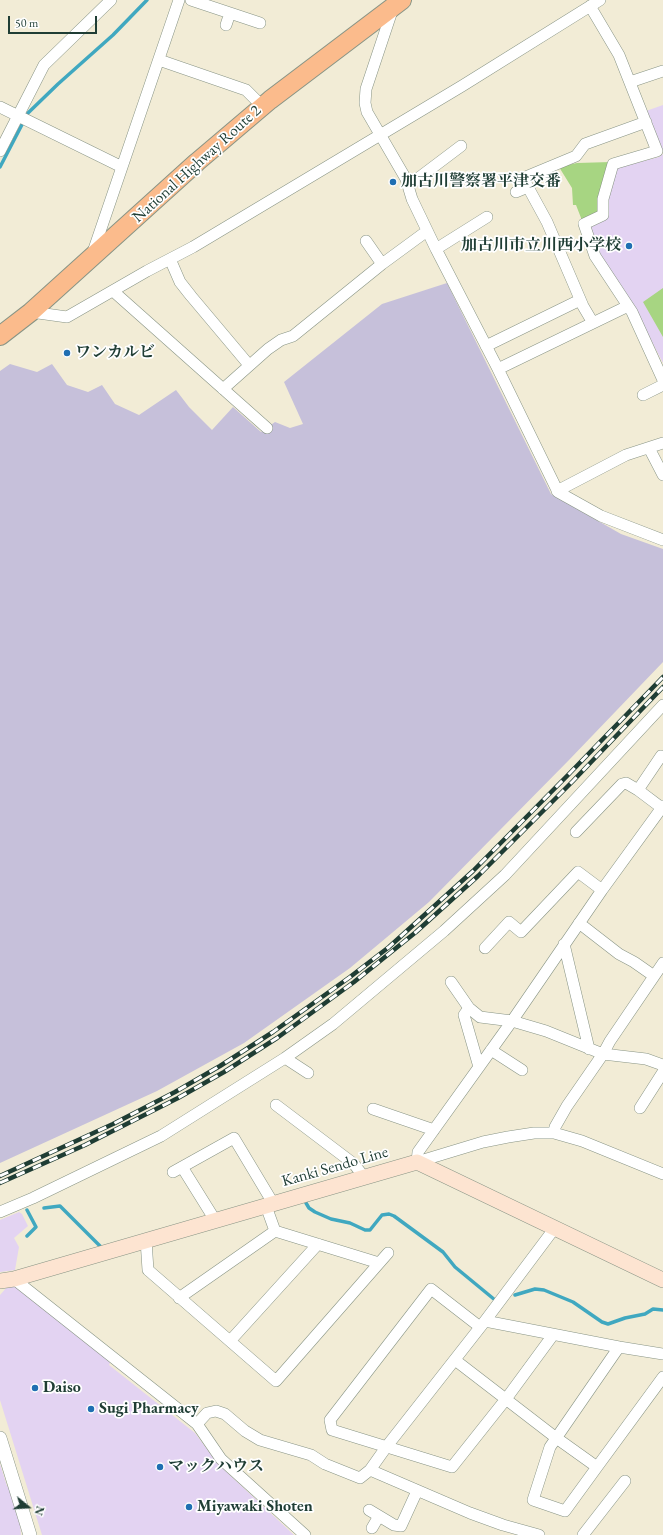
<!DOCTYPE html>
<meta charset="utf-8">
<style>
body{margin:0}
#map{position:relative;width:663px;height:1535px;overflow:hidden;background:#f2ecd6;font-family:"EB Garamond",serif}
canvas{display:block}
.north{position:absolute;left:8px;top:1487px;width:40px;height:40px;-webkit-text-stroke:3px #fff;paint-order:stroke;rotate:108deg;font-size:11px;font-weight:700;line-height:16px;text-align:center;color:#1f3d34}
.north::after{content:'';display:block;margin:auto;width:14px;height:18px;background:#1f3d34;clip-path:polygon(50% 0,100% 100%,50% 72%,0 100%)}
.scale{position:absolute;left:8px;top:16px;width:89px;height:18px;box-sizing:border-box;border:2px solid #1f3d34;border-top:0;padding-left:5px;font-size:12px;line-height:14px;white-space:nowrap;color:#1f3d34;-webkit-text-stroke:3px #fff;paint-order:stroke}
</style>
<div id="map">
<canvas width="663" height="1535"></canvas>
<div class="north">N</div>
<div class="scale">50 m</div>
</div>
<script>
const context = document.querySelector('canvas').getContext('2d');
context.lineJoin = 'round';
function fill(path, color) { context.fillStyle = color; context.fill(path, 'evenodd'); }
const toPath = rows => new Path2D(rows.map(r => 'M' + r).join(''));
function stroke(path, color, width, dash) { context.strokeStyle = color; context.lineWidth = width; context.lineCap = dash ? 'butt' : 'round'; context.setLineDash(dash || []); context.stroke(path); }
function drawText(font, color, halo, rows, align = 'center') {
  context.font = font + ' "EB Garamond","Noto Serif JP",serif'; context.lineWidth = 3.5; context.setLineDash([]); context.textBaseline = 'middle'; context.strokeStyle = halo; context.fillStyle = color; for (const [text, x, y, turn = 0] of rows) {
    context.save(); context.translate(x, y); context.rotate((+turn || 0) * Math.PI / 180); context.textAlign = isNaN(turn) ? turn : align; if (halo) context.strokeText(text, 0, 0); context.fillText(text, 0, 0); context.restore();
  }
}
fill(toPath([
 [663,105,663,151,646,111],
 [663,154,663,363,630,300,602,262,588,229,604,204,616,168,659,157],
 [19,1212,22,1214,28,1226,14,1238,19,1247,15,1270,0,1272,0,1220],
 [16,1284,111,1360,109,1365,195,1433,218,1464,294,1535,42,1535,0,1400,0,1295,8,1286],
 [0,1464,7,1486,17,1492,21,1535,0,1535]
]), '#e3d3f2');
fill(toPath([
 [447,283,551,494,621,534,663,549,663,662,569,760,429,902,350,968,244,1043,157,1091,0,1163,0,371,10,364,37,372,52,364,67,385,88,392,102,385,115,404,139,415,176,390,189,407,212,430,233,407,261,432,275,422,290,428,303,424,284,382,382,304]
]), '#c6c0da');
fill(toPath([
 [611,162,602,214,583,223,576,205,573,205,572,188,559,167,577,163],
 [663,288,663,337,643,302]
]), '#a7d582');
stroke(toPath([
 [0,167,28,113,58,84,113,35,147,0],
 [306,1203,309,1208,315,1212,331,1219,350,1223,365,1230,370,1230,382,1215,389,1214,394,1216,443,1252,455,1267,495,1300],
 [44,1208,60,1206,100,1246],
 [27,1210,36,1227,27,1236],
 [515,1295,535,1289,544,1290,573,1302,602,1322,608,1324,625,1318,645,1314,653,1309,663,1310]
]), '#40a8c0', 3.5);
const minor = toPath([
 [191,0,260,23],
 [590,6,619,55,657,151,613,164,603,199,603,215,584,224,595,256,632,312,663,380],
 [393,8,366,89,365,103,367,112,406,179,412,199,436,249,498,369,558,492,601,516,663,540],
 [226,25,230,13],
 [159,60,246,90,262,106],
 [630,82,663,71],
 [0,107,122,167],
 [0,151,44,65,111,0],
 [408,186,461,146],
 [516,192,528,187],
 [366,241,382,264],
 [436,249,487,217],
 [92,255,179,0],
 [170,259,180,282,191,296,249,365],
 [113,291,267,428],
 [31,312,67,317,147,271,193,247,462,86,600,0],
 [593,323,583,306,547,222,523,178,576,156,585,144,646,122],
 [486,346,580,300],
 [498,369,628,306],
 [223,389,268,349,281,340,293,336,382,264,427,231],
 [643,395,663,385],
 [649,448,663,475],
 [557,491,626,455,663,443],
 [638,790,661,756],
 [663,806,602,890,512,1021,418,1152,417,1162,483,1142,508,1137,534,1133,554,1133,582,1141,663,1174],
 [576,832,622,784,626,783,638,790,662,808],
 [579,923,619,954,634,962,654,976],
 [564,944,589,1049],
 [485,948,509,922,521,932,578,872,602,890],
 [451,982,469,1008,480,1017,512,1021,546,1031,603,1054,646,1059,663,1065],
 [469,1008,464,1015,479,1067],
 [491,1050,522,1070],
 [285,1058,308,1073],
 [276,1105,354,1164,364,1177],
 [640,1108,663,1072],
 [373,1109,434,1130],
 [554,1133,555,1127,567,1106,603,1054,610,1041,663,963],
 [182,1167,215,1220],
 [173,1172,234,1138,273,1203],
 [266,1206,275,1231,379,1263],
 [0,1212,33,1198,161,1136,285,1058,333,1024,444,931,505,875,663,705],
 [146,1240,148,1270,276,1381,388,1253],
 [14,1279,197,1424,221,1459,305,1535],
 [179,1298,275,1231],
 [485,1321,619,1347,663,1354],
 [480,1327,431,1289,330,1420,332,1430,452,1467,506,1399,553,1335],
 [230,1341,318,1244],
 [455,1360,555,1437,597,1467,663,1377],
 [197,1424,207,1413,216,1411,225,1414,245,1431,260,1440,311,1455,325,1464,360,1478,370,1470,387,1446,485,1321,554,1229],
 [597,1467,565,1511,533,1500,550,1447,619,1347],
 [370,1470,470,1513,503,1525,539,1535],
 [369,1510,394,1525,401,1526,417,1491],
 [372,1528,379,1516],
 [583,1535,625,1481]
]);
const tertiary = toPath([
 [0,1438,30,1535]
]);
const secondary = toPath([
 [0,1281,14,1279,417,1162,663,1280]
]);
const trunk = toPath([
 [0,336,31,312,197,162,270,100,402,0]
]);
stroke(minor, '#889485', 12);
stroke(tertiary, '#889485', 14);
stroke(secondary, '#889485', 16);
stroke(trunk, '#889485', 20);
stroke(minor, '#fff', 11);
stroke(tertiary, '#fff', 13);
stroke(secondary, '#fde4d1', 15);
stroke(trunk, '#fbbb8c', 18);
const rail = toPath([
 [0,1176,113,1124,175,1092,220,1066,273,1032,350,977,389,947,473,871,567,776,663,677],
 [0,1183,85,1145,178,1098,224,1072,277,1038,354,982,416,932,478,876,573,781,663,687]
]);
stroke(rail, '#1f3d34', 4.5);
stroke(rail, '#fff', 3, [9]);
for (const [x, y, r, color] of [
 [393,182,4,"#1f6fb2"],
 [629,246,4,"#1f6fb2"],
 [67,353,4,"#1f6fb2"],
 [35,1388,4,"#1f6fb2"],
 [91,1409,4,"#1f6fb2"],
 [160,1467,4,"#1f6fb2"],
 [189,1507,4,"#1f6fb2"]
]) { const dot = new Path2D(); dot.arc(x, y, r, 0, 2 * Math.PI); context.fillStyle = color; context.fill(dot); stroke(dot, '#fff', 1.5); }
drawText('16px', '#1f3d34', '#fff', [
 ["National Highway Route 2",197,164,-42],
 ["Kanki Sendo Line",335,1167,-16]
]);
drawText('bold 16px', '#1f3d34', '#fff', [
 ["加古川警察署平津交番",401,182],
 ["加古川市立川西小学校",621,246,"right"],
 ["ワンカルビ",75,353],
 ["Daiso",43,1388],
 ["Sugi Pharmacy",99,1409],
 ["マックハウス",168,1467],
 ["Miyawaki Shoten",197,1507]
], 'left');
</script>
